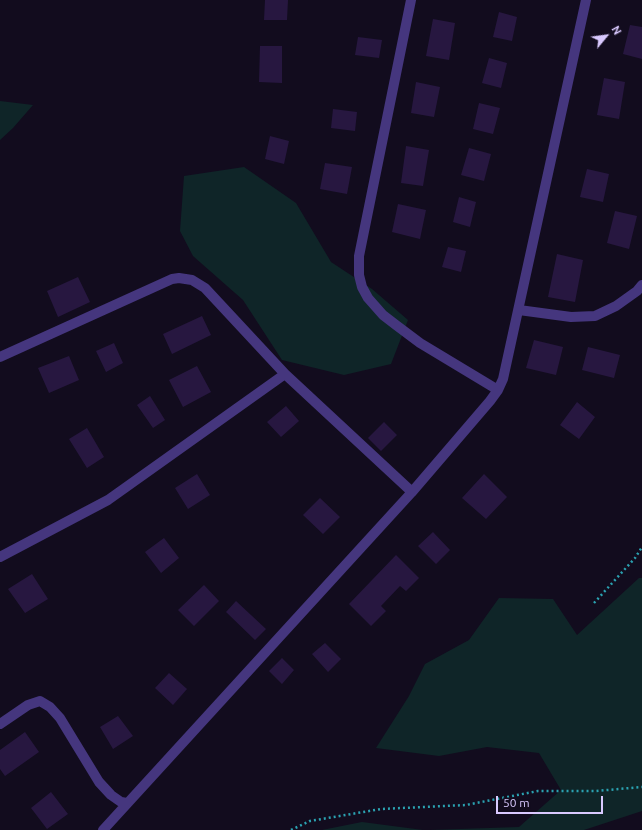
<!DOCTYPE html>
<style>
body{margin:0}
#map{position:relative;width:642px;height:830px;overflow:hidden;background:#120c1e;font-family:Ubuntu,sans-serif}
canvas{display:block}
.north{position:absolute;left:586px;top:16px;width:40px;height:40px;-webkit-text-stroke:3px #120c1e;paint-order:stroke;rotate:61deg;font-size:11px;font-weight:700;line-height:16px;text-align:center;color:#d9c9ff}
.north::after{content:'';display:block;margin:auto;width:14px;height:18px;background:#d9c9ff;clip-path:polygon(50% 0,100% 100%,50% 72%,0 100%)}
.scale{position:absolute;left:496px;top:796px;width:107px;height:18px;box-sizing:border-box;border:2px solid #d9c9ff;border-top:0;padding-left:5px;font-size:12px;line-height:14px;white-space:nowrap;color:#d9c9ff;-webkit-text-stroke:3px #120c1e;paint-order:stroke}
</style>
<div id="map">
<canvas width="642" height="830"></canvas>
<div class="north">N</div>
<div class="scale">50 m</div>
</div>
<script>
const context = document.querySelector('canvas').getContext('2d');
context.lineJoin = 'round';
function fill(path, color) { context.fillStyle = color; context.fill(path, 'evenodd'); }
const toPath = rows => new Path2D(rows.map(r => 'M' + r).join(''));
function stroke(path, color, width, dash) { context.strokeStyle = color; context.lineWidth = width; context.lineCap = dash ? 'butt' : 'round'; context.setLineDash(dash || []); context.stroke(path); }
fill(toPath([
 [0,101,33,105,13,128,0,140],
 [244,167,296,203,331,262,372,289,408,320,391,364,344,375,282,360,243,300,193,256,180,231,184,176],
 [639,578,642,578,642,811,584,830,430,830,519,827,561,790,539,753,487,747,439,756,376,748,409,696,425,664,469,640,499,598,553,599,577,635],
 [362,822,423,830,424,830,322,830]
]), '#0f2528');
fill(toPath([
 [265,0,288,0,287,20,264,20],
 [499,12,517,17,512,41,493,37],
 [433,19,455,23,449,60,426,56],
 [630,25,642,27,642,59,623,54],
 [358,37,382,40,379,58,355,55],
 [260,46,282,46,282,83,259,82],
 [489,58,507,63,501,88,482,83],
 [604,78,625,82,619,119,597,115],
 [416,82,440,87,434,117,411,113],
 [479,103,500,108,493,134,473,129],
 [333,109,357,112,355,131,331,128],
 [270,136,289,141,284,164,265,159],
 [406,146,429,150,423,186,401,183],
 [469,148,491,154,484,181,461,175],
 [325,163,352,167,347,194,320,189],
 [587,169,609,174,603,202,580,197],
 [459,197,476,202,470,227,453,222],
 [398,204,426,210,420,239,392,232],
 [615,211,637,216,629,249,607,243],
 [448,247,466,251,461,272,442,267],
 [557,254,583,260,575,302,548,297],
 [78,277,90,302,58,317,47,291],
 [202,316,211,335,172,354,163,334],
 [534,340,563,347,556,375,526,368],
 [114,343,123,363,106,372,96,351],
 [588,347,620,355,614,378,582,370],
 [69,356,79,380,49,393,38,368],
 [197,366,211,392,183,407,169,380],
 [150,396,165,420,153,428,137,405],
 [577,402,595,417,579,439,560,425],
 [286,406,299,421,281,437,267,422],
 [384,422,397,435,381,451,368,438],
 [87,428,104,457,87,468,69,439],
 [197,474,210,495,188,509,175,488],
 [484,474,507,497,486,519,462,498],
 [320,498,340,517,323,534,303,515],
 [433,532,450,550,436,564,418,546],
 [164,538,179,558,161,573,145,552],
 [396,555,419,578,406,591,400,586,381,606,386,611,371,626,349,604],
 [32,574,48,599,25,613,8,589],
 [204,585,219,601,194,626,178,610],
 [236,601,266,629,255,640,226,612],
 [325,643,341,659,328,672,312,654],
 [282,658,294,670,282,684,269,671],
 [169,673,187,689,173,705,155,688],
 [118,716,133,736,113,749,100,727],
 [25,732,39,752,5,776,0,769,0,750],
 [51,792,68,814,47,829,31,808]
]), '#271740');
stroke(toPath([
 [594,603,635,558,642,547],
 [291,830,310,821,381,809,466,805,538,791,596,791,642,787]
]), '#2ba2b1', 2.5, [2, 3]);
stroke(toPath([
 [411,0,359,256,359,275,362,287,368,298,383,315,396,325,420,343,498,390],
 [519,310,571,317,595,316,616,306,637,291,642,285],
 [0,357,172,279,179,278,192,280,205,288,285,374,412,492],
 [0,557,108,500,285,374],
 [0,724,28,705,40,701,50,707,60,718,99,782,111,795,121,802,127,803],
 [103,830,412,492,490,401,498,390,503,379,586,0]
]), '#45367e', 10);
</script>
